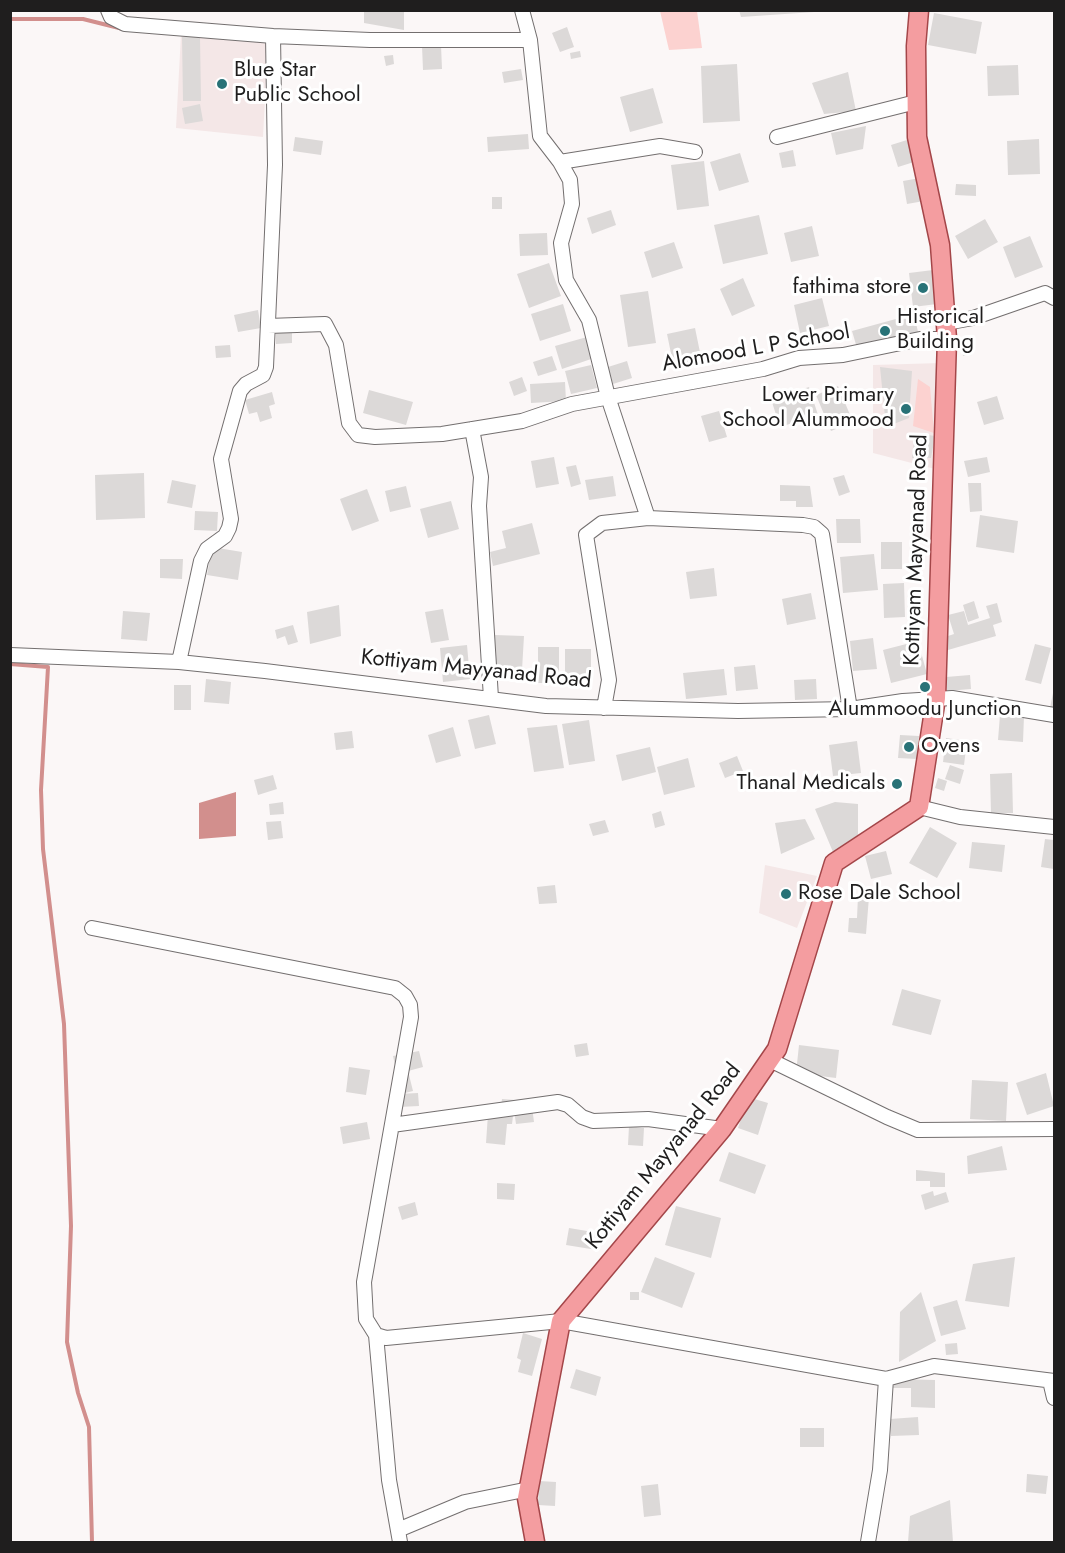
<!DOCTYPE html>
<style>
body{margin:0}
#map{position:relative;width:1065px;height:1553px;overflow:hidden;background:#fbf7f7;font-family:Jost,sans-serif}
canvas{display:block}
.frame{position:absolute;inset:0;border:12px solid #1f1e1e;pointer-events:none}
</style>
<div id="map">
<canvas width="1065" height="1553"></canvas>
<div class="frame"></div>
</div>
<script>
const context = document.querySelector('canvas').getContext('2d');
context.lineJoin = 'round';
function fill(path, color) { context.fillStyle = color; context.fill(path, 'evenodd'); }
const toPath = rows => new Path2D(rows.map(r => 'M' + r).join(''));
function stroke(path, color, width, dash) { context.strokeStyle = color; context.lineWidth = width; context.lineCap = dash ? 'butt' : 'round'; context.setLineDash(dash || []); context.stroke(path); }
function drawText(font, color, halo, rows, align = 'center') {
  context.font = font + ' Jost,sans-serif'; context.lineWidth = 6; context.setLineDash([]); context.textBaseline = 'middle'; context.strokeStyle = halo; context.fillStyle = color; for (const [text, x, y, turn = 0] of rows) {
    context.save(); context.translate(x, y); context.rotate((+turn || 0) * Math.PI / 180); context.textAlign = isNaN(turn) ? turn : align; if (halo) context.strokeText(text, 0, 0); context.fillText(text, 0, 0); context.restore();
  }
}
fill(toPath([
 [181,34,268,41,263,137,176,128],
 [941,363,935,469,873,453,873,365],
 [765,865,817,876,797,928,759,913]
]), '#f4e7e7');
fill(toPath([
 [660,11,697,11,702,48,669,50],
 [918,379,930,387,934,433,913,426]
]), '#fcd2d0');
fill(toPath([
 [236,792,236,836,199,839,199,803]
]), '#d28f8d');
stroke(toPath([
 [10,19,83,19,123,29],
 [10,664,48,667,41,790,43,849,64,1024,71,1226,67,1342,78,1393,89,1427,92,1542]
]), '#d28f8d', 4);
fill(toPath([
 [364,10,404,10,404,30,364,23],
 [739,10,814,10,814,12,741,17],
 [934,13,982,22,976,54,928,45],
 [567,27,574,47,560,52,552,33],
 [182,37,200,37,201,101,183,101],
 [441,45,442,69,423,70,422,46],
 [580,51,581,57,571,59,570,53],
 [393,55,394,64,386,66,384,56],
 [737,64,740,121,703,123,701,66],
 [1018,65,1019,95,988,96,987,66],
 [521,69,523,80,504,83,502,72],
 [848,72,856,111,824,114,812,83],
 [653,88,663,123,630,132,620,97],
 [200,104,203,121,185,124,182,108],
 [866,126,863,149,836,155,831,133],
 [528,134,529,149,488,152,487,137],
 [295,137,323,141,321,155,293,151],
 [1039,139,1040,174,1008,175,1007,141],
 [907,140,914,162,898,167,891,145],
 [793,150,796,166,782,168,779,153],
 [740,153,749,182,719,191,710,162],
 [704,161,709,206,677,210,671,165],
 [920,178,924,201,907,204,903,181],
 [956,184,976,185,976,196,955,195],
 [492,197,502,197,502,209,492,209],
 [611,210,616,225,592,234,587,218],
 [759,215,768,254,723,264,714,225],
 [985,219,998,242,968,259,955,236],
 [812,226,819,256,791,262,784,233],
 [547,233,548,255,520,256,519,234],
 [1030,236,1043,267,1015,278,1003,247],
 [674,242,683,268,652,278,644,252],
 [549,263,561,296,529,308,517,274],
 [933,270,937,304,913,307,909,273],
 [743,278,755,306,732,316,720,289],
 [648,291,656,343,628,347,620,295],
 [822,298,829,326,800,333,794,305],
 [563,304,571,331,540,341,531,314],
 [258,310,261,328,238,332,234,315],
 [914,314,918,332,857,348,852,331],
 [695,328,702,362,674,368,667,334],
 [276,332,292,332,292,343,276,344],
 [587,337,594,358,562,369,555,346],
 [970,343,972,355,963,356,961,344],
 [230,345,231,357,216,358,215,346],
 [552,356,557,370,538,376,533,362],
 [627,361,632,378,613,384,608,367],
 [591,365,597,388,571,394,565,371],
 [880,367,912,371,909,418,886,427],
 [522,377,527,391,514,396,509,382],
 [565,382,566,401,531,403,530,384],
 [838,386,853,422,831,431,816,395],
 [809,387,818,415,780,427,771,399],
 [369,390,413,402,406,425,363,413],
 [272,392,275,404,269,406,272,418,260,422,257,412,249,414,245,400],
 [997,396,1004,419,984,425,977,402],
 [719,411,727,437,709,442,701,416],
 [915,433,935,436,931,458,912,458],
 [554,457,559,484,536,488,531,461],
 [987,457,990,472,968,477,964,461],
 [576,465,581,484,571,487,566,467],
 [144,473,145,518,96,520,95,475],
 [844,475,850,492,839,496,833,478],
 [613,476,616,496,589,500,585,480],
 [172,480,196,485,192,508,167,503],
 [968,483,981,483,982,511,970,512],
 [780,485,810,486,813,507,796,507,796,501,780,501],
 [406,486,411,507,390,512,385,491],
 [367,489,379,521,352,531,340,499],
 [451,501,459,529,428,538,420,509],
 [195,511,218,512,217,531,194,530],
 [980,515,1018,521,1014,553,976,547],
 [836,519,860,519,861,543,837,543],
 [532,523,540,554,493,566,490,552,506,548,502,531],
 [881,542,902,542,902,569,881,569],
 [212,547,242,552,238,580,207,575],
 [874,554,878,590,843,593,840,557],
 [160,559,183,559,182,579,160,578],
 [714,568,717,596,690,599,686,572],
 [904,583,905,617,884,618,883,584],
 [811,593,816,619,787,625,782,599],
 [974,601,979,618,968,622,963,605],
 [997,603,1002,622,993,625,996,636,948,650,945,637,954,634,948,615,964,611,968,625,990,618,986,606],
 [339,605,341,636,310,644,307,612],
 [443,609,449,640,431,643,425,612],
 [123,611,150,613,147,641,121,639],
 [293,625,298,642,288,645,285,636,277,639,275,630],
 [495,635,524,636,522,670,493,669],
 [873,638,877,669,853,671,850,641],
 [918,641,927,674,891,683,883,650],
 [1035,644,1051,648,1041,684,1025,680],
 [467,645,470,679,443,682,440,648],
 [538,647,559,647,559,683,538,683],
 [565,649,591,649,591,680,565,680],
 [755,665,758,689,736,691,734,667],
 [724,669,727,695,686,699,683,673],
 [970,675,971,689,947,691,946,677],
 [206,679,231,682,229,704,204,702],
 [816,679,817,699,795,700,794,680],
 [174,685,191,685,191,710,174,710],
 [1053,693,1054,693,1054,709,1050,708],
 [489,715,496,744,475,749,468,720],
 [1000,715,1024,716,1023,742,998,740],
 [589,720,595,761,569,765,562,724],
 [557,725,564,768,534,772,527,728],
 [453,727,461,756,436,763,428,735],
 [352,731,354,748,336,750,334,733],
 [900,735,919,736,917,759,898,758],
 [946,738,967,741,964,765,943,762],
 [857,741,861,773,833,776,829,745],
 [650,747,656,772,622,781,616,755],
 [737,756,743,771,725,778,719,763],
 [688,758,695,787,664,795,657,767],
 [950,765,964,770,960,784,945,779],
 [1012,773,1013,813,991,813,990,774],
 [273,775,277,789,258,795,254,780],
 [938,778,947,781,944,791,935,788],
 [283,802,284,814,270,815,269,804],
 [835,802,858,804,858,835,833,852,815,809],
 [661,811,665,825,655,828,652,814],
 [805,819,815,839,781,854,775,823],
 [605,820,609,832,593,836,589,824],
 [281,821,283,838,268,840,266,822],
 [930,827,957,843,937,878,909,863],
 [1045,839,1054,840,1054,869,1041,867],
 [972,842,1005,845,1002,872,969,868],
 [886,851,892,874,871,879,865,856],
 [555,885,557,903,539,904,537,887],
 [858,896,869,897,866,934,848,932,849,918,857,918],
 [902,989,941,1000,931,1035,892,1025],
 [587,1043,589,1055,576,1057,574,1045],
 [799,1045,839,1050,836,1078,796,1073],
 [419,1051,423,1067,408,1071,413,1091,401,1094,393,1056],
 [349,1067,370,1070,366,1095,346,1092],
 [1046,1073,1054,1106,1027,1115,1016,1083],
 [972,1080,1008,1082,1006,1121,970,1119],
 [418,1093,419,1106,399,1107,398,1094],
 [748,1097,768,1103,758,1135,738,1128],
 [502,1099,515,1100,512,1124,507,1124,505,1145,486,1143,488,1114,500,1115],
 [532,1107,534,1122,516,1124,514,1110],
 [367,1122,370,1139,343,1144,340,1127],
 [629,1126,644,1128,643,1146,628,1145],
 [1002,1146,1007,1170,968,1174,967,1156],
 [729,1152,766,1165,755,1194,719,1181],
 [916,1170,945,1173,945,1187,930,1187,930,1181,916,1181],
 [497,1183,515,1184,514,1200,497,1199],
 [933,1191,934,1196,946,1192,949,1202,925,1210,921,1195],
 [415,1202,418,1215,402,1220,398,1207],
 [676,1206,721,1218,711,1258,665,1245],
 [569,1228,599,1233,597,1250,566,1245],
 [655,1257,695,1273,682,1308,641,1292],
 [1015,1257,1009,1307,965,1301,973,1264],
 [630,1292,639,1292,639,1300,630,1300],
 [921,1292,936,1341,899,1362,900,1312],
 [957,1300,966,1329,941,1336,933,1307],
 [523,1333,542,1339,532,1376,518,1372,521,1360,517,1358],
 [957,1343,958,1354,946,1355,945,1344],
 [576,1369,601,1377,596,1396,570,1388],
 [895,1379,935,1380,935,1408,911,1407,911,1388,883,1388],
 [918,1417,919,1435,891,1436,890,1419],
 [800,1428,824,1428,824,1447,800,1447],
 [1027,1474,1048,1476,1046,1494,1026,1492],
 [539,1481,556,1482,555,1506,538,1505],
 [658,1484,661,1515,644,1517,641,1486],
 [950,1500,953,1542,908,1542,910,1516]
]), '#dcd9d8');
const minor = toPath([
 [108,10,111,17,125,24,273,36,370,40,530,40],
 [522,10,530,40,540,136,560,162,570,180,572,204,561,243,566,280,589,320,608,397,648,518,602,523,586,535,609,680,604,708],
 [777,137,916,102],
 [560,162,660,146,695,152],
 [946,323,973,318,1045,293,1054,298],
 [268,326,325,324,336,345,349,423,358,435,375,437,442,434,522,421,572,404,763,369,799,358,843,355,920,339,947,339],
 [472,429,481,477,479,506,491,698],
 [648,518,803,525,814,527,822,534,850,709],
 [10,655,179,662,265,671,546,706,738,711,850,709,903,701,952,698,1054,715],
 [179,662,201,561,207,549,225,536,229,528,231,519,221,459,240,391,246,384,263,375,266,367,275,165,273,36],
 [919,807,960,817,1054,827],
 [92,928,395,988,405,996,410,1005,411,1017,364,1282,366,1319,376,1335,386,1338,561,1321,886,1379,934,1366,1054,1381],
 [770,1060,887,1117,918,1130,1054,1129],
 [392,1125,558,1102,568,1105,582,1117,593,1121,648,1119,722,1129],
 [376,1335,389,1480,400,1542],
 [1050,1381,1054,1398],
 [398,1530,465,1502,529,1489],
 [868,1542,880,1470,886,1379]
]);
const major = toPath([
 [535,1542,527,1498,561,1321,722,1129,777,1049,834,863,919,807,936,698,947,339,940,245,917,137,916,46,919,10]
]);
stroke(minor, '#736f6f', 16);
stroke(major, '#a44649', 21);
stroke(minor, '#fff', 14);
stroke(major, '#f49da0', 18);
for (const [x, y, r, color] of [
 [222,84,6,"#287277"],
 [923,288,6,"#287277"],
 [885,331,6,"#287277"],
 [906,409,6,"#287277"],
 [925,687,6,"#287277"],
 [909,747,6,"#287277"],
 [897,784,6,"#287277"],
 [786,894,6,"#287277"]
]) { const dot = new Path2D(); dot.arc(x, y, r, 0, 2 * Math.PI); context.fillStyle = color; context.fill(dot); stroke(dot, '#fff', 2); }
drawText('22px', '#1f1e1e', '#fff', [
 ["Blue Star",234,71],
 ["Public School",234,96],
 ["fathima store",911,288,"right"],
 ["Historical",897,318],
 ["Building",897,343],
 ["Lower Primary",894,396,"right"],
 ["School Alummood",894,421,"right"],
 ["Alummoodu Junction",925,710,"center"],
 ["Ovens",921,747],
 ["Thanal Medicals",885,784,"right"],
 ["Rose Dale School",798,894]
], 'left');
drawText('22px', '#1f1e1e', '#fff', [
 ["Alomood L P School",756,349,-10],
 ["Kottiyam Mayyanad Road",917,550,-88],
 ["Kottiyam Mayyanad Road",476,670,6],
 ["Kottiyam Mayyanad Road",664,1157,-51]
]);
</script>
